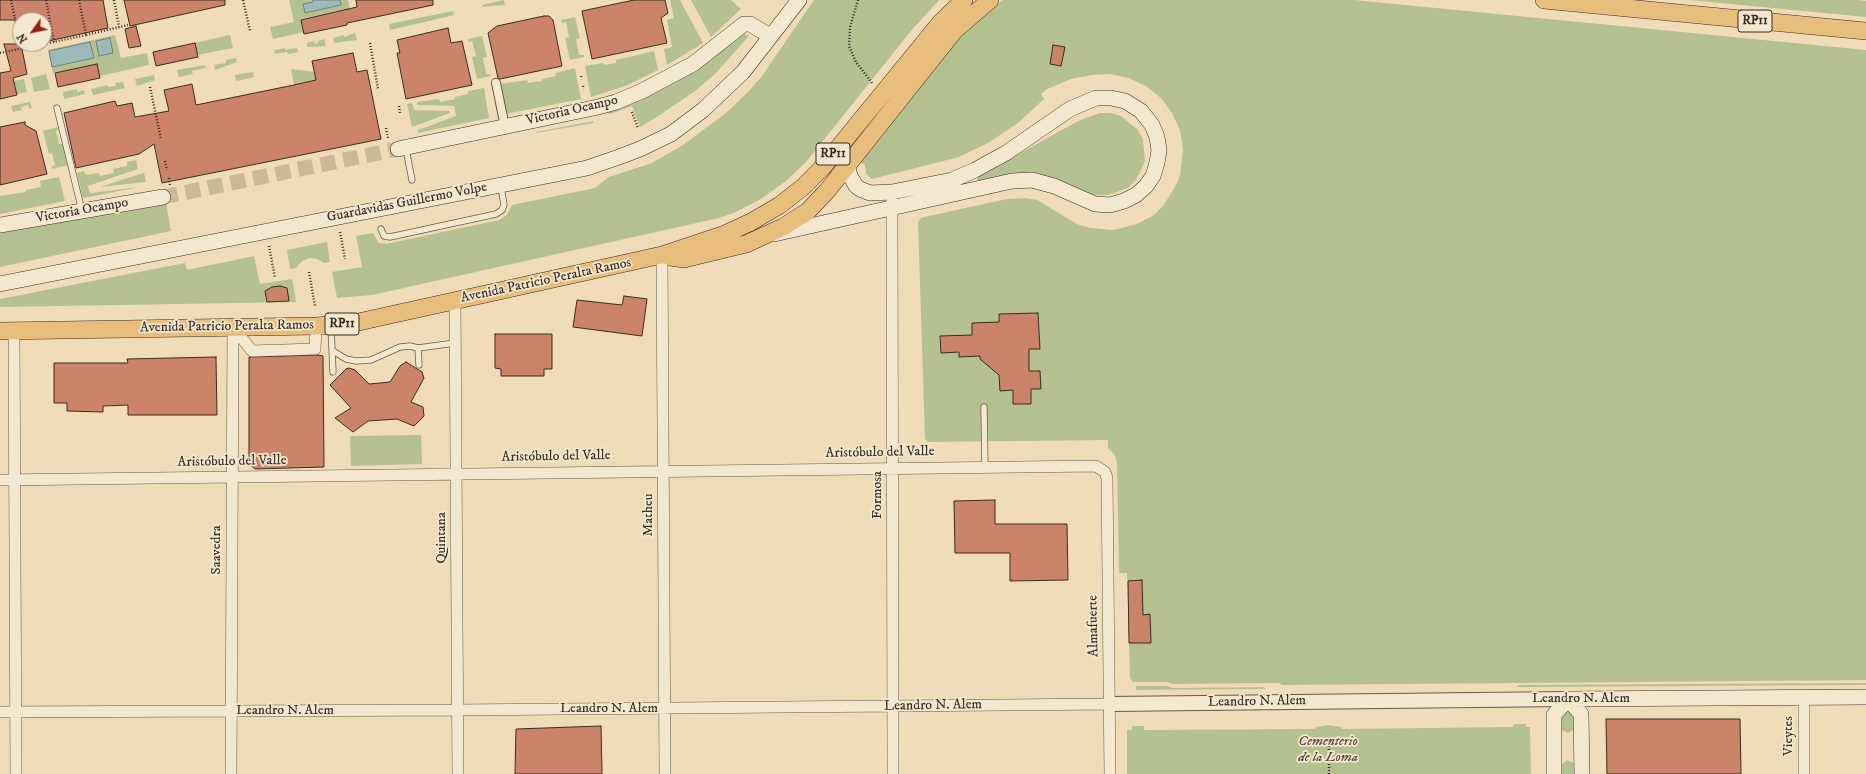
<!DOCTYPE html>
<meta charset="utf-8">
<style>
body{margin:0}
#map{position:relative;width:1866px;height:774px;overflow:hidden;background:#f0dcb8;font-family:"IM FELL DW Pica",serif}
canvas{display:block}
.north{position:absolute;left:12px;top:12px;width:40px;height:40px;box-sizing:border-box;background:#f5e8d1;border:1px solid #aa9d8b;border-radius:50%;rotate:237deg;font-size:11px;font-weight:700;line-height:16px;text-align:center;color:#3a2c21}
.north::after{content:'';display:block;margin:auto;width:14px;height:18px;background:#8f2418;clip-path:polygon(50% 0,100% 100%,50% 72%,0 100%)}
</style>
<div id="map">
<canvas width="1866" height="774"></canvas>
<div class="north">N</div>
</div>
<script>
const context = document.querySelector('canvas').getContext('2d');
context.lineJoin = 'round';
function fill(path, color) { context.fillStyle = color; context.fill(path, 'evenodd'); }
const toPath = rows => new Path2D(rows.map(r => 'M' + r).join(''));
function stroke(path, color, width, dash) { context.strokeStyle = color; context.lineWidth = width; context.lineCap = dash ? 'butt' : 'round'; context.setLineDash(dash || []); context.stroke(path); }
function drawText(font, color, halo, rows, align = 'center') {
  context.font = font + ' "IM FELL DW Pica",serif'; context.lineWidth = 3.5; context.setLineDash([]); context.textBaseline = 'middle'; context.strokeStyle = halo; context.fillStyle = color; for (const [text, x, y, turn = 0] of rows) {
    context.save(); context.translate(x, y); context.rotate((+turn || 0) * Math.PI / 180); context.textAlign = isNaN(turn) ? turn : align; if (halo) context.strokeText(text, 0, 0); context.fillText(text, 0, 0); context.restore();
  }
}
fill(toPath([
 [289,0,348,0,352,18,344,10,301,19,304,32,273,39,270,27,294,22],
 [504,0,505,5,483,7,482,5],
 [670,0,680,0,703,43,667,65,664,49,672,47,667,20,674,18],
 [691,0,731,0,741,9,711,37],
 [814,0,939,0,911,31,806,162,786,181,761,199,736,212,719,218,372,295,337,298,332,272,362,267,356,236,373,233,379,243,386,244,499,220,507,215,512,205,595,188,609,177,652,163,683,145,726,113,749,91,762,76],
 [1003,0,1354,0,1866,50,1866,680,1282,685,1279,683,1173,684,1167,682,1133,682,1130,678,1127,573,1119,573,1117,463,1115,455,1108,448,1108,440,928,442,925,439,918,222,921,218,924,217,1007,199,1025,198,1037,200,1077,224,1090,228,1114,230,1137,224,1154,215,1163,206,1175,187,1180,176,1183,149,1180,130,1172,113,1161,98,1146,86,1137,82,1129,78,1110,74,1092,75,1071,79,1045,90,1041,94,1044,99,1018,123,988,143,959,157,872,179,866,174,865,165,858,160,967,29],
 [1689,0,1857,0,1866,1,1866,17],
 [453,11,454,15,390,30,389,24],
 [575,17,580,38,576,39,579,55,584,55,584,57,570,60,565,38,569,37,566,22,562,23,561,20],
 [355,33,357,40,334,43,333,38,344,35,344,37],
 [745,34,749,36,715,74,695,91,657,117,640,127,632,106,610,114,606,112,709,61,740,36],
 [115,35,121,58,147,53,149,65,100,76,97,64,53,73,48,50],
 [230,35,233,48,197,55,195,43],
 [482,36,487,57,483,58,486,74,490,74,491,76,477,79,472,57,476,56,472,41,469,42,468,39],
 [324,39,326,46,307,47,307,43,314,41,315,44,318,43,318,41],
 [285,48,285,50,297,48,298,52,288,54,287,52,275,54,274,50],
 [654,51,658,70,628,85,591,97,585,66,603,63,604,65,616,63,616,60],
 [236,58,237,62,215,70,214,65,226,63,226,60],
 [205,65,206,68,192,71,193,74,179,77,177,70],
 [575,68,581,99,506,114,500,84,527,80,528,83,542,81,542,79,556,76,555,73],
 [291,69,315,72,316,80,294,85],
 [253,72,254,77,236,81,235,75],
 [46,74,50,89,34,92,31,78],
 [154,75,155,80,137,86,135,79],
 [24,79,27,92,17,94,14,81],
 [123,82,125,88,93,95,91,89,107,85,108,87,116,86,115,83],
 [484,88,489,118,418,133,418,130,456,116,454,106,417,105,417,102,439,99,440,102,455,99,455,97,468,94,468,91],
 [77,89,77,92,84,90,85,94,64,99,63,92],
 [30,102,32,108,29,109,28,105,21,107,22,110,13,112,11,106],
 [412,103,414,110,450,111,450,113,412,127,407,104],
 [1100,113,1111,113,1121,116,1138,130,1143,140,1145,161,1136,180,1128,188,1108,195,1097,195,979,181,977,179,979,176,1080,120],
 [593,121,593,123,536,133,536,132],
 [58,127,59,130,56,131,59,144,63,144,68,165,52,169,52,166,55,165,52,153,49,154,43,131],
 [136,160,138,169,88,186,90,193,140,187,83,198,77,173,84,171,86,175,99,173,100,176,114,173,113,169,127,166,127,162],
 [144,173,146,182,100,187,140,174],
 [59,177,65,201,0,214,0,196,26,192,26,190,41,187,40,181],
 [166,203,171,231,0,267,0,231],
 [327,242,330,262,324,263,317,259,310,258,302,261,296,268,290,269,287,250],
 [254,256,260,284,292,279,296,302,0,307,0,299,185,263,187,270],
 [421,435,422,464,351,466,350,436],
 [1866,683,1866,685,1516,687,1519,685],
 [1136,686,1166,686,1173,688,1263,687,1266,689,1136,690],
 [1566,711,1571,712,1574,715,1574,729,1568,733,1562,730,1560,725,1562,714],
 [1514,724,1526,724,1526,727,1530,727,1531,774,1127,774,1127,730,1132,730,1132,726,1144,726,1144,730,1315,729,1316,727,1329,725,1341,727,1342,729,1513,727],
 [1567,760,1574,763,1575,774,1561,774,1561,765]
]), '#b6c192');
const water = toPath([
 [313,0,340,0,341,5,305,13,303,4,313,2,313,0],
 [110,38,113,53,99,56,96,41,110,38],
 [90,42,94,58,52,67,49,51,90,42]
]);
fill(water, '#9cbab7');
stroke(water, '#75817b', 1);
const building = toPath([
 [0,0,103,0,108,28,44,42,44,20,0,20,0,0],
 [124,0,225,0,225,5,130,26,124,0],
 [356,0,433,0,433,5,347,23,347,25,304,34,301,20,357,7,356,0],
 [634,0,665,0,668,13,661,18,667,43,592,59,582,11,634,0],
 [544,16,549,16,553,20,562,66,500,79,498,78,488,33,497,26,544,16],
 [136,26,141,46,129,48,125,29,136,26],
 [448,28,451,43,462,41,472,85,406,99,397,53,400,53,397,40,448,28],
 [195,43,198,57,156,66,153,52,195,43],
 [4,44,21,44,27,74,13,78,17,95,0,99,0,73,11,71,4,44],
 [1053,45,1065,47,1061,66,1050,64,1053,45],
 [353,53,357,72,367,70,381,139,162,183,154,144,139,154,76,168,64,113,115,101,117,106,132,103,135,117,169,111,164,90,192,84,196,105,294,85,316,80,312,61,353,53],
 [97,64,100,78,58,87,55,73,97,64],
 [25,122,25,125,36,131,47,174,0,185,0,127,25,122],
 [280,286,287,288,289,301,267,302,265,291,272,287,280,286],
 [624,296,647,299,642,336,573,327,577,300,622,305,624,296],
 [1038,313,1040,349,1029,349,1029,371,1040,371,1041,389,1031,389,1031,404,1013,404,1013,390,1000,391,999,375,980,359,980,356,959,357,959,352,941,353,940,336,972,335,972,323,999,322,999,314,1038,313],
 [495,334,552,334,552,369,544,369,544,376,501,376,501,369,495,368,495,334],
 [318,355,323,356,324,467,255,469,249,464,249,357,318,355],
 [216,357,217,415,128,415,128,405,103,406,103,412,67,411,67,403,54,403,54,363,128,363,127,359,216,357],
 [406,362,422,372,424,378,411,402,423,407,424,416,414,426,397,419,368,421,353,432,335,418,351,408,330,385,346,369,349,368,355,370,369,384,380,383,390,382,400,366,406,362],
 [995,500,995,524,1067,524,1068,580,1010,581,1010,553,955,553,954,501,995,500],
 [1142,580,1143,615,1150,614,1151,643,1129,643,1128,581,1142,580],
 [1606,719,1740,719,1741,774,1607,774,1606,719],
 [601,726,602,774,515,774,516,729,601,726]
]);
fill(building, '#cb8369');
stroke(building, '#3a2c21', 1);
stroke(toPath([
 [163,197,398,149]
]), '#ccb99a', 15, [15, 8]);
const service = toPath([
 [57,108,82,211],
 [406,149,412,180],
 [381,229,384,236,390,237,496,214,502,210,504,205,501,187],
 [331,327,333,372],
 [418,348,419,365],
 [333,351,346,359,356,361,371,360,400,347,410,346,418,348,455,343],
 [984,407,985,467]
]);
const pedestrian = toPath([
 [496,83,505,127]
]);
const minor = toPath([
 [892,201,893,774],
 [662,255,665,774],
 [455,301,458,774],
 [233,327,252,351,315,349,316,326],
 [14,331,16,774],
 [0,480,1096,466,1105,472,1107,478,1110,774],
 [1804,698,1804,774],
 [0,712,457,710,1110,704],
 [231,774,233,327]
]);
const tertiary = toPath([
 [1110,704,1568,699]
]);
const secondary = toPath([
 [398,149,598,107,616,102,642,91,693,64,744,24,750,24,770,36],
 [0,225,163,197],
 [774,234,1012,181,1032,180,1054,186,1095,204,1110,205,1124,201,1136,195,1146,186,1153,176,1157,163,1159,150,1157,137,1152,125,1141,111,1125,101,1111,98,1096,98,1070,109,1006,153,975,170,952,180,892,192,870,193,860,189,856,186,850,176,847,164],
 [0,284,587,168,619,157,640,149,671,134,703,110,743,72,799,0],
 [1568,699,1866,697],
 [1568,699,1581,714,1582,774],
 [1554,774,1554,715,1568,699]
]);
const primary = toPath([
 [1544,0,1866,31],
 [670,257,684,259,746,244,783,227,808,211,827,191,955,30,990,0],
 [0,331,316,326,354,323,662,255,725,234,751,222,780,205,803,187,821,169,941,22,964,0]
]);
stroke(service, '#685847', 7);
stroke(pedestrian, '#685847', 10);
stroke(minor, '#685847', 12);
stroke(tertiary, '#685847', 16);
stroke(secondary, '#3a2c21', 16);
stroke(primary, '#3a2c21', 18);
stroke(toPath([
 [11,0,20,42],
 [46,0,54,42],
 [79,0,86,35,128,25],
 [114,0,119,27],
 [243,0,250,31],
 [858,0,850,27,849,46,856,62,872,83],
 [370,43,378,89],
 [20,44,21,48],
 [44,44,86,35],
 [0,53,43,44],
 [581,76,582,79],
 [583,86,584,89],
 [150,87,161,139],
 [399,106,400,113],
 [632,112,638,128],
 [386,128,388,138],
 [165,161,167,170],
 [169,178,170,185],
 [340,232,345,259],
 [269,246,275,278],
 [309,272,315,306],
 [1329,774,1329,742]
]), '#3a2c21', 2.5, [1, 2]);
stroke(service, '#f5e8d1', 5.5);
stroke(pedestrian, '#f5e8d1', 8);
stroke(minor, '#f5e8d1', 11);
stroke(tertiary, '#f5e8d1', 14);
stroke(secondary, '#f5e8d1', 15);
stroke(primary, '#e8be7c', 17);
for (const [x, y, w] of [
 [1755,21,34],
 [833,154,34],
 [342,324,34]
]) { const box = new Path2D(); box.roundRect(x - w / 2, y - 11, w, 22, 3); context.fillStyle = '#f5e8d1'; context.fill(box); stroke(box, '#3a2c21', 1); }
drawText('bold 13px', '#3a2c21', null, [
 ["RP11",1755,21],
 ["RP11",833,154],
 ["RP11",342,324]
]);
drawText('14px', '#3a2c21', '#f5e8d1', [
 ["Victoria Ocampo",572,111,-13],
 ["Guardavidas Guillermo Volpe",407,203,-11],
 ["Victoria Ocampo",82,211,-10],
 ["Avenida Patricio Peralta Ramos",546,281,-12],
 ["Avenida Patricio Peralta Ramos",227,327,-1],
 ["Aristóbulo del Valle",880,453,-1],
 ["Aristóbulo del Valle",556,457,-1],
 ["Aristóbulo del Valle",232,462,-1],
 ["Formosa",878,495,-90],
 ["Matheu",649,515,-90],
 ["Quintana",442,538,-90],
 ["Saavedra",217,550,-90],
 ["Almafuerte",1094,626,-91],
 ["Leandro N. Alem",1581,699],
 ["Leandro N. Alem",1257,702,-1],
 ["Leandro N. Alem",933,706,-1],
 ["Leandro N. Alem",609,709],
 ["Leandro N. Alem",285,711],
 ["Vieytes",1789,736,-90]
]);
drawText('italic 14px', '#534a38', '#f5e8d1', [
 ["Cementerio",1328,742],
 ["de la Loma",1328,758]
]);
</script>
